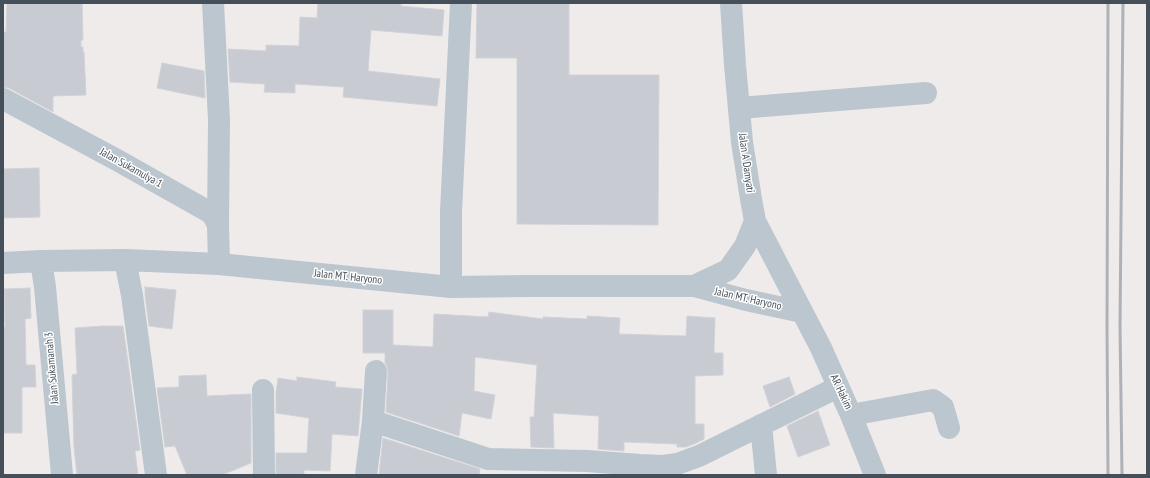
<!DOCTYPE html>
<style>
body{margin:0}
#map{position:relative;width:1150px;height:478px;overflow:hidden;background:#efebeb;font-family:"PT Sans Narrow",sans-serif}
canvas{display:block}
.frame{position:absolute;inset:0;border:4px solid #444f59;pointer-events:none}
</style>
<div id="map">
<canvas width="1150" height="478"></canvas>
<div class="frame"></div>
</div>
<script>
const context = document.querySelector('canvas').getContext('2d');
context.lineJoin = 'round';
function fill(path, color) { context.fillStyle = color; context.fill(path, 'evenodd'); }
const toPath = rows => new Path2D(rows.map(r => 'M' + r).join(''));
function stroke(path, color, width, dash) { context.strokeStyle = color; context.lineWidth = width; context.lineCap = dash ? 'butt' : 'round'; context.setLineDash(dash || []); context.stroke(path); }
function drawText(font, color, halo, rows, align = 'center') {
  context.font = font + ' "PT Sans Narrow",sans-serif'; context.lineWidth = 3; context.setLineDash([]); context.textBaseline = 'middle'; context.strokeStyle = halo; context.fillStyle = color; for (const [text, x, y, turn = 0] of rows) {
    context.save(); context.translate(x, y); context.rotate((+turn || 0) * Math.PI / 180); context.textAlign = isNaN(turn) ? turn : align; if (halo) context.strokeText(text, 0, 0); context.fillText(text, 0, 0); context.restore();
  }
}
const building = toPath([
 [7,3,82,3,83,40,81,40,81,47,83,47,83,52,84,52,86,95,53,96,53,112,9,88,3,87,3,32,6,32,7,3],
 [318,3,401,3,401,6,444,10,442,36,371,30,368,71,440,79,437,106,343,97,344,87,295,84,295,93,264,92,265,84,230,82,228,49,266,51,266,45,299,46,300,17,317,18,318,3],
 [477,3,569,3,569,75,659,75,658,225,517,224,517,58,476,58,477,3],
 [162,63,204,71,205,98,157,88,162,63],
 [39,168,40,217,3,218,3,169,39,168],
 [145,287,176,290,172,329,149,326,145,295,145,287],
 [30,288,31,318,25,319,26,365,35,365,36,387,22,387,22,433,3,433,3,327,5,327,4,289,30,288],
 [363,310,393,310,393,345,433,347,434,314,488,317,489,312,543,319,543,317,587,319,587,316,620,318,619,334,686,336,687,316,715,318,714,353,723,353,723,375,695,376,695,424,704,424,704,439,694,444,686,447,677,447,677,444,624,442,624,451,598,449,599,416,553,413,554,448,531,447,530,417,534,417,537,365,475,357,474,391,495,395,491,419,462,413,459,436,386,412,388,372,387,366,385,363,385,353,363,353,363,310],
 [102,326,123,326,140,450,135,451,138,475,77,475,74,448,72,375,77,374,75,328,102,326],
 [206,375,207,396,251,394,251,463,222,475,187,475,175,446,165,447,157,388,179,387,179,376,206,375],
 [297,377,336,382,335,387,362,389,358,436,332,434,330,471,304,470,304,475,276,475,276,453,307,453,309,418,276,413,276,393,278,378,297,381,297,377],
 [789,377,795,394,770,407,763,386,789,377],
 [818,411,830,445,798,457,787,426,818,411],
 [383,438,480,469,479,475,379,475,383,438]
]);
fill(building, '#c8cbd1');
stroke(building, '#d0d2d8', 1);
stroke(toPath([
 [213,3,219,120,218,225],
 [731,3,735,65,742,142,751,199,755,221,821,348,851,415,875,475],
 [3,99,117,160,211,213,215,219,218,225,219,264],
 [739,108,926,93],
 [125,260,132,295,156,475],
 [41,261,45,287,62,475],
 [3,263,41,261,125,260,219,264,451,287,528,286,694,286,746,300,802,312],
 [694,286,728,270,745,246,755,221],
 [451,287,451,212,461,3],
 [263,390,264,475],
 [851,415,933,400,943,407,949,428],
 [373,421,488,459,587,461,640,465,663,466,677,464,699,456,838,387],
 [761,425,766,475],
 [366,475,373,421,376,371]
]), '#bcc6ce', 22);
stroke(toPath([
 [1108,3,1107,327,1108,475],
 [1122,475,1120,326,1123,3]
]), '#aeb1b6', 3);
drawText('11px', '#444f59', '#fff', [
 ["Jalan A Damyati",746,163,82],
 ["Jalan Sukamulya 1",131,168,29],
 ["Jalan MT. Haryono",348,277,6],
 ["Jalan MT. Haryono",748,299,13],
 ["Jalan Sukamanah 3",52,368,-95],
 ["AR Hakim",841,392,65]
]);
</script>
